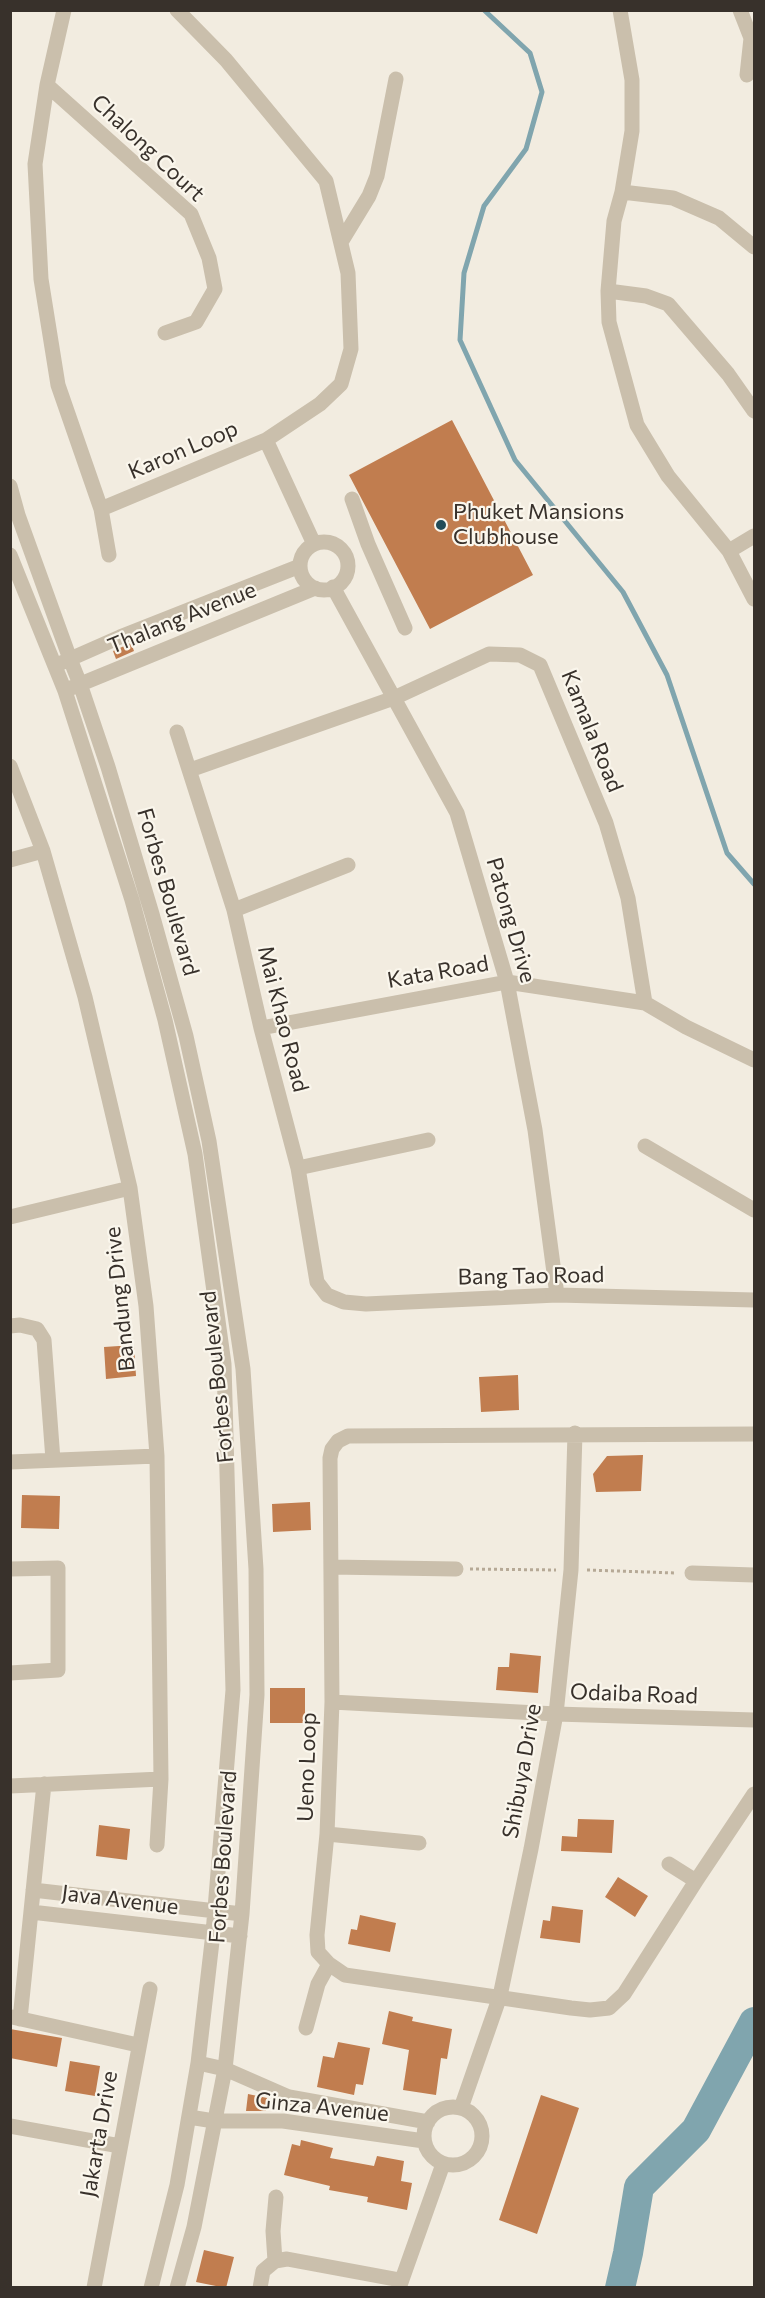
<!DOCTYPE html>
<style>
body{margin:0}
#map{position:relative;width:765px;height:2298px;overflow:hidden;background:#f2ece0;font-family:Commissioner,sans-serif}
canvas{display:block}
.frame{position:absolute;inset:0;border:12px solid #38312b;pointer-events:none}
</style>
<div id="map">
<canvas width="765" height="2298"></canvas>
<div class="frame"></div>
</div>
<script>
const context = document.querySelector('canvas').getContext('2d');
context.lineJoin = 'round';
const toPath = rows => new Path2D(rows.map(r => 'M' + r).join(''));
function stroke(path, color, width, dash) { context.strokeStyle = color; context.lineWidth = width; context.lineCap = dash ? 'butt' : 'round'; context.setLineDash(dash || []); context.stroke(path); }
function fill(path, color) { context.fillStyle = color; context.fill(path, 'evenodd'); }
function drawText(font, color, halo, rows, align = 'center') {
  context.font = font + ' Commissioner,sans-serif'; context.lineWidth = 4.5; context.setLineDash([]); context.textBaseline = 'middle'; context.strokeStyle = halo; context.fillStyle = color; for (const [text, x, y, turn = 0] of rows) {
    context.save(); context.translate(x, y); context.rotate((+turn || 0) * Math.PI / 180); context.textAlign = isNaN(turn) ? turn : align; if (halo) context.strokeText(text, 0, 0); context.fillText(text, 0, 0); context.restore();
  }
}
stroke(toPath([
 [484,10,530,53,542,92,526,149,484,206,464,273,460,340,515,460,623,592,667,675,727,853,754,884]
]), '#80a5ae', 5);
stroke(toPath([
 [620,2288,628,2253,639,2187,696,2130,754,2022]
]), '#80a5ae', 30);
fill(toPath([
 [452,420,533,575,430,629,349,475],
 [131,643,134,651,116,659,113,651],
 [134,1345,136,1376,106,1379,104,1347],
 [518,1375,519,1410,481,1412,479,1377],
 [643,1455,641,1491,596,1492,593,1474,607,1456],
 [22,1495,60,1496,59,1529,21,1528],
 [310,1502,311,1530,273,1532,272,1504],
 [510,1653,541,1656,538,1693,496,1690,498,1667,509,1667],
 [270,1688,305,1688,305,1723,270,1723],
 [578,1819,614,1820,612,1853,561,1851,562,1836,577,1837],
 [99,1825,130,1829,127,1860,96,1856],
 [618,1877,648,1896,635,1917,605,1897],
 [552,1906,583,1910,580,1943,540,1938,543,1920,550,1921],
 [360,1915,396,1923,390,1952,348,1944,351,1929,357,1930],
 [389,2011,413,2017,412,2021,452,2029,447,2059,441,2058,436,2095,403,2090,409,2050,382,2044],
 [10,2029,62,2038,57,2067,10,2058],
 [338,2042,370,2048,363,2085,356,2084,354,2095,317,2087,323,2056,334,2058],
 [70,2061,100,2066,95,2096,65,2091],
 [248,2094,267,2098,266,2111,246,2111],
 [541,2095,579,2108,537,2234,499,2220],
 [301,2140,333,2148,330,2158,374,2166,377,2156,404,2161,401,2181,412,2183,407,2210,367,2202,368,2197,329,2190,330,2186,284,2175,292,2144,300,2146],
 [204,2250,234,2257,226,2288,196,2282]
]), '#c17d4f');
stroke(toPath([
 [470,1569,556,1570],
 [587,1570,676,1573]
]), '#b6a996', 3, [3, 3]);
stroke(toPath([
 [64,10,47,85,35,164,41,279,58,385,101,509,266,440,320,404,341,384,351,349,348,273,326,181,226,60,177,10],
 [620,10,632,80,632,131,622,192,614,221,608,291,609,322,637,425,668,476,729,551,754,599],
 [740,10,751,38,747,75],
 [47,85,191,214,209,258,215,289,196,322,165,333],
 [622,192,673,198,719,218,754,247],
 [341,242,369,196,377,176,396,79],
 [608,291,646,296,668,304,728,374,754,411],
 [266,440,314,544],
 [10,486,18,515,70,659,80,684,108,767,152,914,186,1036,209,1141,243,1369,256,1569,257,1695,242,1914,225,2069,194,2227,177,2288],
 [352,499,368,544,405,628],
 [101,509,109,555],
 '300 566a24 24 0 1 1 48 0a24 24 0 1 1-48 0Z',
 [729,551,754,536],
 [10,555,65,691,132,900,165,1020,195,1154,224,1364,233,1690,213,1933,198,2063,177,2185,151,2288],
 [333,587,457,813,507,982,535,1130,557,1295],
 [61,663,120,637,300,566],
 [71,688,315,588],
 [177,732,234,910,261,1028,298,1168,317,1282,327,1295,344,1302,366,1304,557,1295,754,1300],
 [10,766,43,851,85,997,130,1188,146,1306,157,1456,161,1779,157,1845],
 [190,770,394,698,489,654,520,655,540,665,606,823,628,898,645,1003],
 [10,860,43,851],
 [234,910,348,865],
 [261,1028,507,982,645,1003,686,1027,754,1060],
 [645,1146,754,1210],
 [298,1168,428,1140],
 [10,1217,130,1188],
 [10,1326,20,1325,37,1329,44,1340,53,1460],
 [754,1434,348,1436,338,1441,332,1449,330,1458,332,1702,327,1834,317,1935,318,1952,329,1964,345,1975,571,2008,590,2010,609,2008,624,1994,696,1881,754,1794],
 [10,1462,157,1456],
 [331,1567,456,1569],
 [10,1569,58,1568,58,1670,10,1673],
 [692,1573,754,1575],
 [332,1702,556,1714,754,1720],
 [10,1786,161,1779],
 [327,1834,419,1843],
 [669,1864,696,1881],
 [33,1890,242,1914],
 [31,1912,240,1936],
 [12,2017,138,2045],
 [20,2019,44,1784],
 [306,2028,318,1984,329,1964],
 [198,2063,225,2069,289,2097,428,2122],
 '424 2136a29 29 0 1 1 58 0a29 29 0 1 1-58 0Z',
 [461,2108,500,1996,531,1849,556,1714,571,1570,575,1433],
 [189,2117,214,2121,283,2121,424,2141],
 [10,2126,120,2146],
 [275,2261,273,2231,276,2197],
 [94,2288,150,1989],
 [260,2288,263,2271,275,2261,287,2259,400,2280],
 [399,2288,443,2164]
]), '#cabfac', 15);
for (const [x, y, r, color] of [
 [441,525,6,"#224c58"]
]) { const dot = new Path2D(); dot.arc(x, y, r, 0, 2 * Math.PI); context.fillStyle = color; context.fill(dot); stroke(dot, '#faf6ec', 2); }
drawText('22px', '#38312b', '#faf6ec', [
 ["Chalong Court",148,148,43],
 ["Karon Loop",183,450,-23],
 ["Thalang Avenue",182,618,-22],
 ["Kamala Road",592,731,68],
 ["Forbes Boulevard",168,892,74],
 ["Patong Drive",511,920,74],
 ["Kata Road",438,972,-10],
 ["Mai Khao Road",283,1019,76],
 ["Bang Tao Road",531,1276,-1],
 ["Bandung Drive",120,1299,-96],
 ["Forbes Boulevard",217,1377,-96],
 ["Odaiba Road",634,1694,2],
 ["Ueno Loop",307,1767,-88],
 ["Shibuya Drive",522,1771,-80],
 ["Forbes Boulevard",223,1857,-86],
 ["Java Avenue",120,1900,7],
 ["Ginza Avenue",322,2107,6],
 ["Jakarta Drive",99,2134,-80]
]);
drawText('22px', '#38312b', '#faf6ec', [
 ["Phuket Mansions",453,512],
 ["Clubhouse",453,537]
], 'left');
</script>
